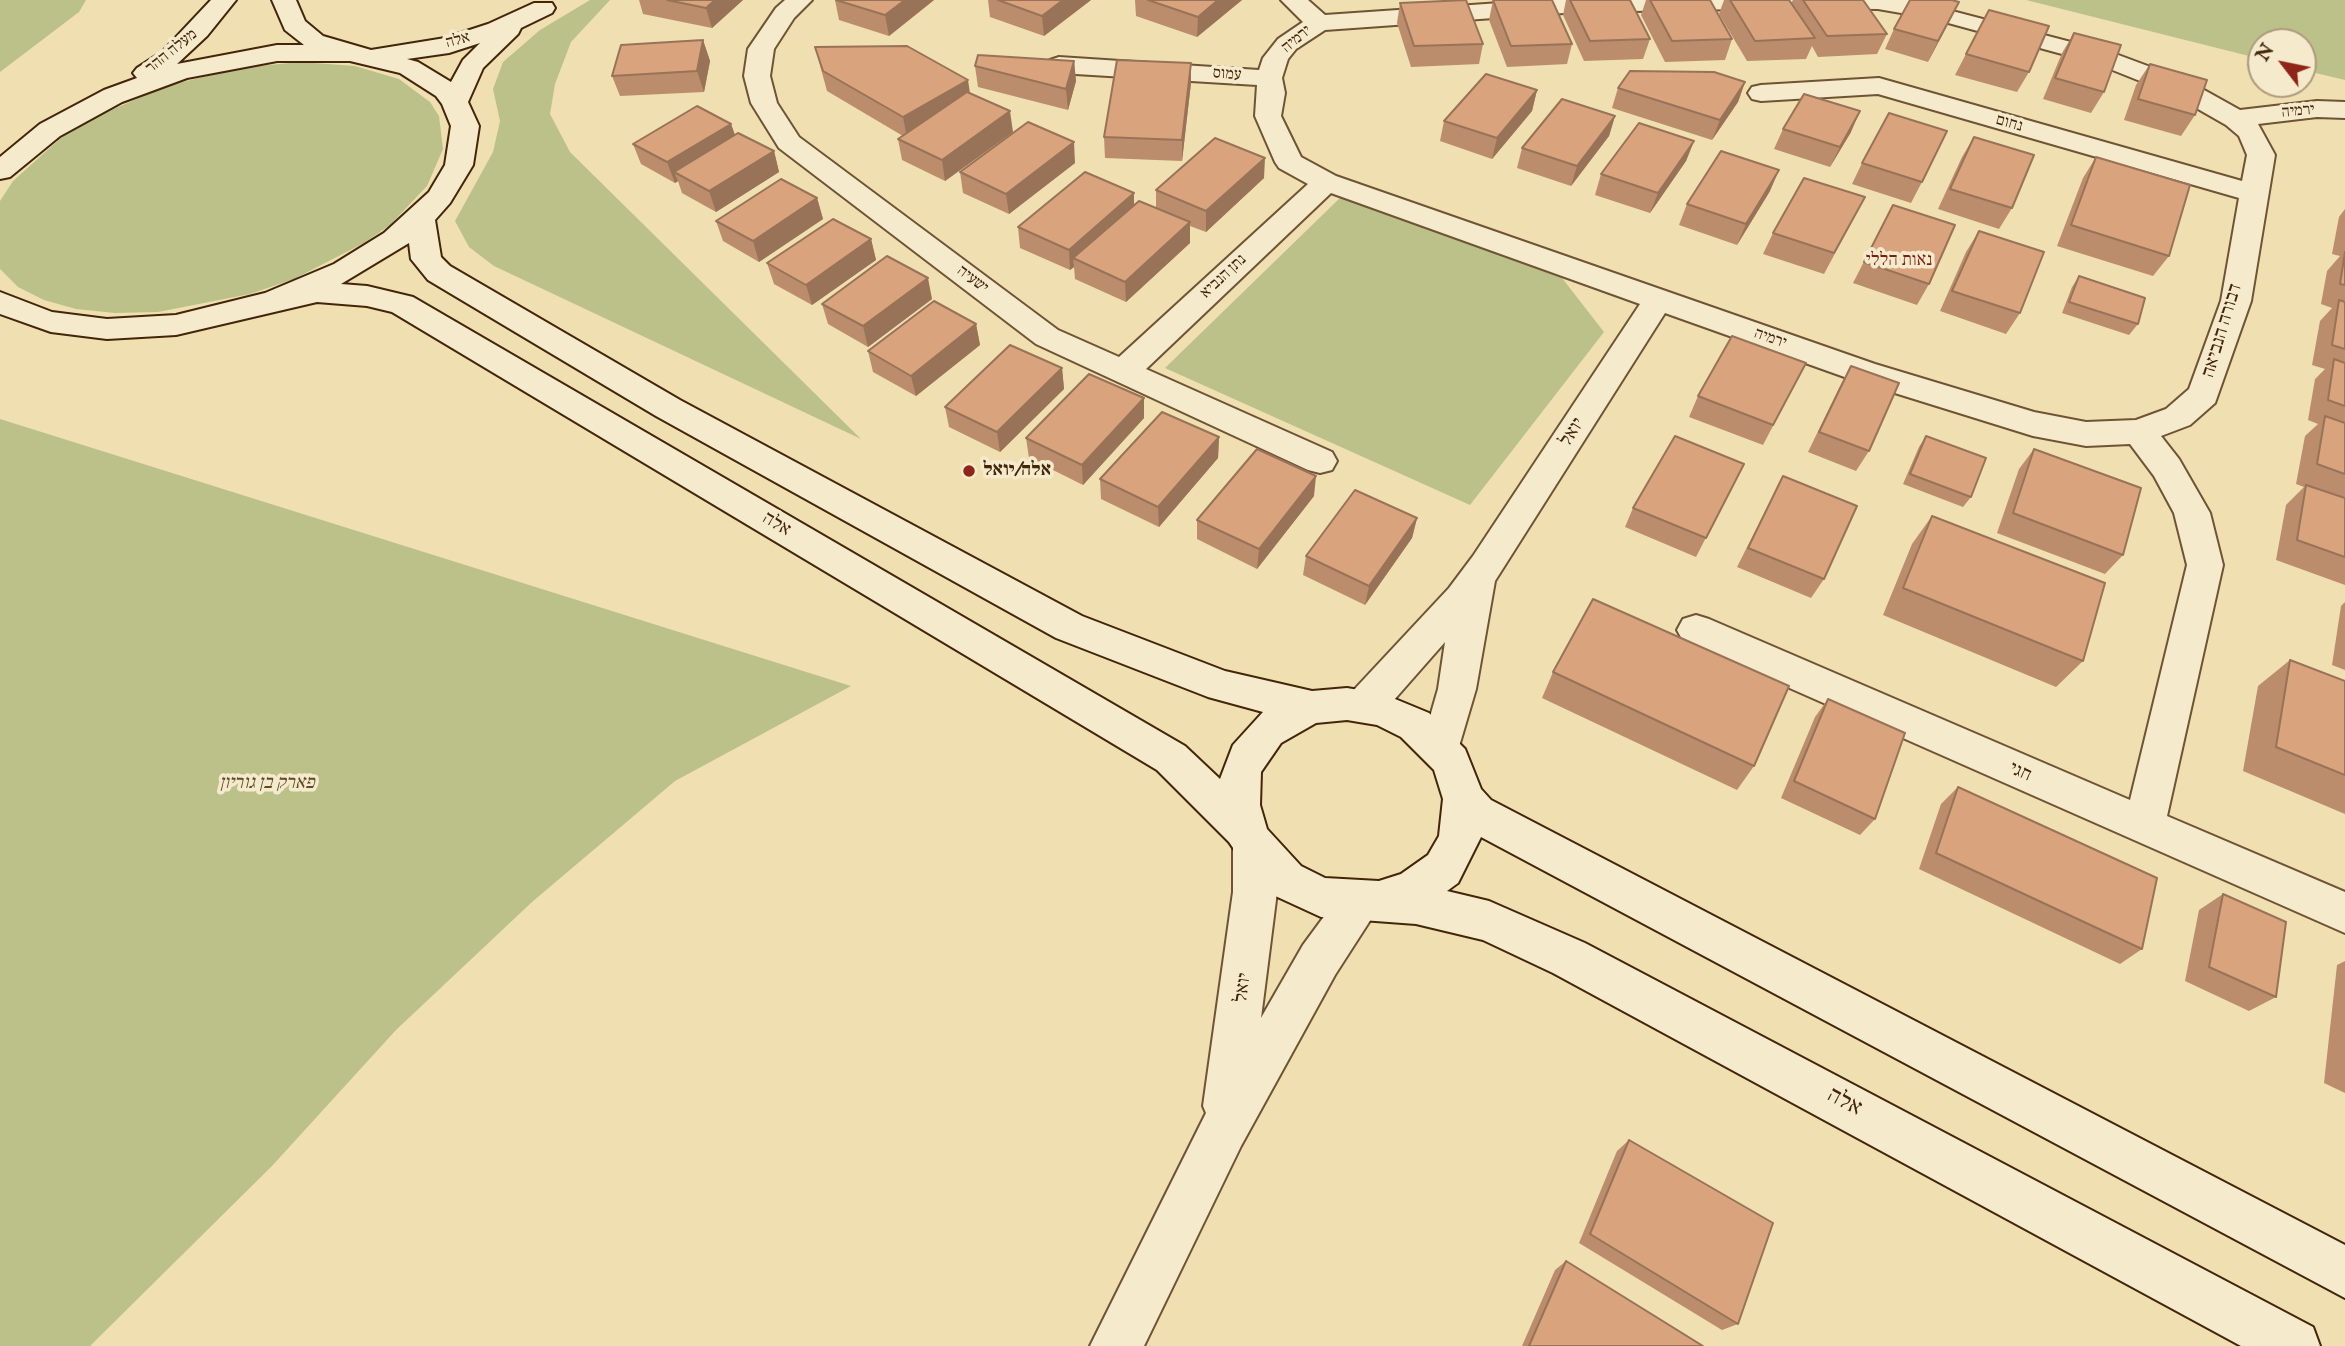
<!DOCTYPE html>
<meta charset="utf-8">
<style>
body{margin:0}
#map{position:relative;width:2345px;height:1346px;overflow:hidden;background:#f0dfb0;font-family:"IM FELL English",serif}
canvas{display:block}
.north{position:absolute;left:2247px;top:28px;width:70px;height:70px;box-sizing:border-box;background:#f5eacc;border:2px solid #ae9b7e;border-radius:50%;rotate:302deg;font-size:19px;font-weight:700;line-height:28px;text-align:center;color:#43250a}
.north::after{content:'';display:block;margin:auto;width:24px;height:32px;background:#8f2418;clip-path:polygon(50% 0,100% 100%,50% 72%,0 100%)}
</style>
<div id="map">
<canvas width="2345" height="1346"></canvas>
<div class="north">N</div>
</div>
<script>
const context = document.querySelector('canvas').getContext('2d');
context.lineJoin = 'round';
function fill(path, color) { context.fillStyle = color; context.fill(path, 'evenodd'); }
const toPath = rows => new Path2D(rows.map(r => 'M' + r).join(''));
function stroke(path, color, width, dash) { context.strokeStyle = color; context.lineWidth = width; context.lineCap = dash ? 'butt' : 'round'; context.setLineDash(dash || []); context.stroke(path); }
function drawText(font, color, halo, rows, align = 'center') {
  context.font = font + ' "IM FELL English","Frank Ruhl Libre",serif'; context.lineWidth = 7; context.setLineDash([]); context.textBaseline = 'middle'; context.strokeStyle = halo; context.fillStyle = color; for (const [text, x, y, turn = 0] of rows) {
    context.save(); context.translate(x, y); context.rotate((+turn || 0) * Math.PI / 180); context.textAlign = isNaN(turn) ? turn : align; if (halo) context.strokeText(text, 0, 0); context.fillText(text, 0, 0); context.restore();
  }
}
fill(toPath([
 [0,0,86,0,79,12,0,72],
 [590,0,610,0,571,42,555,84,550,114,570,152,861,439,494,266,469,247,455,221,493,152,500,121,493,89,503,62,540,30],
 [2026,0,2345,0,2345,80,2303,70,2303,42,2261,42,2261,59],
 [300,62,355,66,399,79,430,102,439,116,443,149,427,186,390,225,364,243,294,279,250,294,158,312,115,313,76,309,44,300,18,287,0,269,0,201,13,181,63,136,95,117,167,86,238,68],
 [1343,195,1562,278,1604,332,1470,505,1165,368],
 [0,419,851,686,675,781,532,902,396,1030,272,1166,90,1346,0,1346]
]), '#bcc189');
const street = toPath([
 [785,0,812,0,794,18,774,49,770,76,777,103,799,137,1058,330,1119,357,1308,184,1279,168,1275,162,1255,116,1257,85,1059,73,1050,70,1046,65,1050,60,1059,57,1259,70,1263,58,1278,39,1303,22,1281,0,1308,0,1325,15,1544,0,1910,0,2113,53,2188,81,2240,110,2317,101,2345,102,2345,118,2317,117,2258,124,2275,155,2251,301,2215,403,2190,425,2161,436,2179,459,2210,513,2223,565,2167,816,2345,892,2345,933,1683,641,1677,630,1683,619,1696,615,1709,619,2130,800,2187,565,2174,513,2154,476,2130,444,2086,446,2033,436,1853,380,1665,313,1495,581,1476,689,1455,760,1441,765,1427,760,1421,748,1438,689,1445,642,1379,717,1365,721,1351,717,1345,705,1351,693,1449,588,1473,556,1640,304,1331,193,1146,369,1332,452,1337,461,1332,470,1320,473,1308,470,1036,344,779,148,751,103,744,76,748,49,776,8,785,0],
 [1797,8,1878,9,1930,18,2095,63,2170,93,2226,125,2239,136,2247,155,2242,181,1879,78,1761,85,1752,87,1748,93,1752,99,1761,101,1878,94,2239,198,2221,301,2189,389,2166,409,2136,420,2086,422,2034,412,1875,364,1336,176,1301,157,1281,116,1285,93,1282,78,1288,59,1296,49,1325,30,1578,12,1797,8],
 [1254,827,1269,833,1275,846,1277,892,1261,1018,1303,945,1345,888,1360,882,1375,888,1382,902,1335,975,1241,1146,1144,1346,1090,1346,1206,1113,1203,1106,1233,892,1233,846,1239,833,1254,827]
]);
const secondary = toPath([
 [211,0,236,0,207,36,177,64,277,45,304,45,285,30,272,0,296,0,305,21,323,36,371,50,445,38,488,24,534,3,552,3,555,8,552,13,521,28,518,34,483,68,468,102,479,126,473,165,450,203,435,220,441,257,450,266,680,400,1082,616,1225,671,1312,691,1347,688,1383,694,1429,713,1465,749,1481,789,1491,800,2345,1245,2345,1298,1481,837,1458,883,1447,891,1489,901,1585,943,2313,1327,2320,1346,2241,1346,1553,973,1483,940,1416,924,1321,917,1271,894,1256,881,1229,842,1157,770,392,312,367,306,317,302,176,335,107,339,51,332,0,314,0,292,52,312,107,319,176,315,265,293,334,264,384,233,429,192,445,165,451,126,442,104,436,96,400,73,350,61,277,61,187,78,122,102,60,136,10,177,0,179,0,157,40,124,104,90,137,78,133,73,137,68,162,52,211,0],
 [480,43,463,60,451,82,418,62,407,59,449,53,480,43],
 [409,243,411,259,428,280,656,416,1056,638,1208,697,1263,712,1233,745,1220,779,1185,746,413,297,367,286,341,284,409,243],
 [1347,720,1377,725,1401,737,1434,770,1443,799,1439,836,1428,855,1401,874,1379,881,1325,878,1301,866,1267,829,1260,805,1261,772,1281,743,1316,723,1347,720]
]);
stroke(street, '#6e5434', 4);
stroke(secondary, '#43250a', 4);
fill(street, '#f5eacc');
fill(secondary, '#f5eacc');
fill(toPath([
 [639,0,743,0,712,28,643,14],
 [835,0,934,0,889,36,839,20],
 [988,0,1091,0,1044,36,990,17],
 [1135,0,1242,0,1197,37,1136,16],
 [1493,0,1572,44,1567,64,1507,67,1489,20],
 [1566,0,1630,0,1650,39,1643,59,1584,61,1563,15],
 [1646,0,1710,0,1732,39,1725,60,1665,62,1641,15],
 [1724,0,1789,0,1791,3,1793,0,1863,0,1887,34,1877,54,1818,57,1812,46,1806,59,1747,61,1719,14],
 [1959,2,1928,62,1885,49,1894,29],
 [1400,3,1483,44,1479,64,1411,67,1397,23],
 [1989,10,2029,72,2017,92,1955,75],
 [2074,33,2104,92,2091,113,2043,99,2062,53],
 [703,40,710,61,704,92,620,96,612,76],
 [815,47,970,93,1013,132,945,181,902,160,898,139,903,136,827,91],
 [1074,61,1076,81,1068,110,978,87,975,66],
 [2150,64,2195,115,2181,136,2124,120,2136,85],
 [1745,82,1738,102,1712,140,1612,108,1618,88],
 [1191,83,1182,161,1105,158,1104,137],
 [1537,90,1532,111,1492,159,1440,141,1444,121],
 [1615,116,1609,136,1571,186,1517,168,1522,148],
 [731,124,735,135,774,151,779,172,716,212,682,193,678,181,675,183,641,164,633,144],
 [1783,129,1851,132,1830,167,1774,149],
 [1974,137,2012,208,1999,229,1938,209,1962,157],
 [1694,141,1686,161,1650,213,1595,195,1601,174],
 [2096,157,2169,256,2153,276,2057,246,2083,178],
 [1075,163,1009,214,963,193,960,172],
 [1862,163,1922,182,1911,203,1852,184],
 [1264,178,1206,232,1190,226,1190,243,1126,302,1075,279,1074,267,1070,270,1020,248,1018,227,1134,193,1134,205,1156,208,1156,190],
 [1770,191,1737,245,1679,225,1687,204],
 [817,198,823,219,759,262,723,241,716,221],
 [1893,205,1929,284,1917,305,1853,283],
 [2345,209,2345,585,2276,560,2286,505,2304,487,2296,484,2305,436,2318,424,2308,420,2315,379,2325,369,2312,365,2320,321,2332,308,2321,304,2327,271,2340,256,2332,254,2339,217],
 [1854,218,1824,274,1763,254,1773,233],
 [1979,231,2020,313,2006,334,1940,311,1966,252],
 [871,239,876,260,812,305,774,284,767,263],
 [2079,276,2138,324,2129,335,2062,313,2072,287],
 [932,299,868,347,828,324,822,304],
 [976,324,980,345,916,396,873,372,868,351],
 [1806,363,1763,445,1689,417,1698,396],
 [1851,366,1869,451,1856,471,1808,452,1840,386],
 [1062,368,1064,389,1000,452,949,427,945,407],
 [1144,418,1083,485,1029,458,1026,438],
 [1926,436,1971,497,1963,507,1903,484,1919,447],
 [1219,437,1218,458,1159,527,1101,499,1100,479],
 [2034,449,2123,555,2105,574,1997,533,2019,469],
 [1744,464,1696,557,1625,527,1633,508],
 [1783,476,1824,579,1811,598,1737,567],
 [1314,496,1257,569,1197,539,1197,520],
 [1932,516,2083,661,2056,687,1883,615,1912,544],
 [1417,518,1412,538,1365,605,1303,575,1306,556],
 [2345,602,2345,670,2332,665,2341,606],
 [2290,660,2345,681,2345,814,2243,771,2258,686],
 [1553,672,1754,766,1737,790,1542,698],
 [1828,699,1875,819,1860,835,1781,798,1815,717],
 [1958,787,2142,949,2120,964,1919,869,1941,804],
 [2223,894,2276,997,2249,1011,2185,981,2199,910],
 [2345,961,2345,1093,2324,1083,2337,965],
 [1629,1140,1738,1324,1722,1330,1579,1243,1617,1151],
 [1566,1261,1703,1346,1522,1346,1555,1270]
]), '#bb8d6c');
fill(toPath([
 [715,0,743,0,712,28,706,8],
 [905,0,934,0,889,36,885,15],
 [1063,0,1091,0,1044,36,1042,16],
 [1218,0,1242,0,1197,37,1198,17],
 [1959,2,1949,22,1928,62,1938,41],
 [703,40,710,61,704,92,697,71],
 [1074,61,1076,81,1068,110,1066,89],
 [1191,63,1191,83,1182,161,1182,140],
 [968,80,971,100,907,138,903,117],
 [1745,82,1738,102,1712,140,1720,120],
 [1537,90,1532,111,1492,159,1497,138],
 [1010,111,1013,132,945,181,942,160],
 [1860,111,1851,132,1830,167,1840,147],
 [1615,116,1609,136,1571,186,1577,166],
 [731,124,738,144,674,172,678,181,675,183,667,162],
 [1694,141,1686,161,1650,213,1658,193],
 [1074,142,1075,163,1009,214,1006,194],
 [774,151,779,172,716,212,709,191],
 [1265,158,1264,178,1206,232,1206,211],
 [1779,170,1770,191,1737,245,1746,224],
 [1134,193,1134,214,1073,258,1074,267,1070,270,1069,250],
 [817,198,823,219,759,262,753,241],
 [1190,222,1190,243,1126,302,1125,282],
 [871,239,876,260,812,305,806,285],
 [928,278,932,299,868,347,863,326],
 [976,324,980,345,916,396,911,376],
 [1062,368,1064,389,1000,452,997,432],
 [1144,398,1144,418,1083,485,1082,465],
 [1219,437,1218,458,1159,527,1158,507],
 [1316,476,1314,496,1257,569,1259,549],
 [1417,518,1412,538,1365,605,1369,586]
]), '#987358');
const building = toPath([
 [667,0,715,0,706,8,667,0],
 [836,0,905,0,885,15,836,0],
 [998,0,1063,0,1042,16,998,0],
 [1148,0,1218,0,1198,17,1148,0],
 [1466,0,1483,44,1414,46,1400,3,1466,0],
 [1493,0,1552,0,1572,44,1511,46,1493,0],
 [1570,0,1630,0,1650,39,1590,41,1570,0],
 [1650,0,1710,0,1732,39,1672,41,1650,0],
 [1730,0,1789,0,1815,38,1755,41,1730,0],
 [1803,0,1863,0,1887,34,1827,36,1803,0],
 [1910,0,1952,0,1959,2,1938,41,1894,29,1910,0],
 [1989,10,2049,26,2029,72,1966,54,1989,10],
 [2074,33,2121,45,2104,92,2055,78,2074,33],
 [703,40,697,71,612,76,621,45,703,40],
 [907,46,968,80,903,117,823,71,815,47,907,46],
 [978,55,1074,61,1066,89,975,66,978,55],
 [1117,60,1191,63,1182,140,1104,137,1117,60],
 [2150,64,2207,80,2195,115,2138,99,2150,64],
 [1630,71,1714,72,1745,82,1720,120,1618,88,1630,71],
 [1486,74,1537,90,1497,138,1444,121,1486,74],
 [967,92,1010,111,942,160,898,139,967,92],
 [1804,94,1860,111,1840,147,1783,129,1804,94],
 [1562,99,1615,116,1577,166,1522,148,1562,99],
 [697,106,731,124,667,162,633,144,697,106],
 [1889,113,1947,131,1922,182,1862,163,1889,113],
 [1028,122,1074,142,1006,194,960,172,1028,122],
 [1639,123,1694,141,1658,193,1601,174,1639,123],
 [738,133,774,151,709,191,674,172,738,133],
 [1974,137,2034,155,2012,208,1950,189,1974,137],
 [1215,138,1265,158,1206,211,1156,190,1215,138],
 [1721,151,1779,170,1746,224,1687,204,1721,151],
 [2096,157,2190,185,2169,256,2071,225,2096,157],
 [1085,172,1134,193,1069,250,1018,227,1085,172],
 [1804,178,1865,197,1834,253,1773,233,1804,178],
 [781,179,817,198,753,241,716,221,781,179],
 [1139,201,1190,222,1125,282,1073,258,1139,201],
 [1893,205,1955,225,1929,284,1864,262,1893,205],
 [833,219,871,239,806,285,767,263,833,219],
 [1979,231,2044,252,2020,313,1952,291,1979,231],
 [2345,252,2345,285,2340,284,2345,252],
 [887,256,928,278,863,326,822,304,887,256],
 [2079,276,2145,298,2138,324,2069,302,2079,276],
 [2339,300,2345,302,2345,349,2332,345,2339,300],
 [934,301,976,324,911,376,868,351,934,301],
 [1732,336,1806,363,1773,425,1698,396,1732,336],
 [1010,345,1062,368,997,432,945,407,1010,345],
 [2334,359,2345,363,2345,406,2328,400,2334,359],
 [1851,366,1899,383,1869,451,1819,432,1851,366],
 [1089,374,1144,398,1082,465,1026,438,1089,374],
 [1162,412,1219,437,1158,507,1100,479,1162,412],
 [2325,416,2345,423,2345,474,2317,464,2325,416],
 [1675,436,1744,464,1706,538,1633,508,1675,436],
 [1926,436,1986,458,1971,497,1910,474,1926,436],
 [1257,449,1316,476,1259,549,1197,520,1257,449],
 [2034,449,2141,488,2123,555,2013,513,2034,449],
 [1783,476,1857,506,1824,579,1748,548,1783,476],
 [2306,485,2345,498,2345,557,2297,540,2306,485],
 [1355,490,1417,518,1369,586,1306,556,1355,490],
 [1932,516,2105,583,2083,661,1903,588,1932,516],
 [1593,599,1789,686,1754,766,1553,672,1593,599],
 [2290,660,2345,681,2345,775,2276,747,2290,660],
 [1828,699,1905,733,1875,819,1794,781,1828,699],
 [1958,787,2157,878,2142,949,1936,853,1958,787],
 [2223,894,2286,922,2276,997,2209,967,2223,894],
 [1629,1140,1773,1223,1738,1324,1590,1234,1629,1140],
 [1566,1261,1703,1346,1529,1346,1566,1261]
]);
fill(building, '#d9a47d');
stroke(building, '#987358', 2);
for (const [x, y, r, color] of [
 [969,471,7,"#8f2418"]
]) { const dot = new Path2D(); dot.arc(x, y, r, 0, 2 * Math.PI); context.fillStyle = color; context.fill(dot); stroke(dot, '#f5eacc', 2.5); }
drawText('16px', '#43250a', '#f5eacc', [
 ["ירמיה",1297,40,-39],
 ["אלה",458,41,-15],
 ["מעלה ההר",172,52,-39],
 ["עמוס",1227,75,4],
 ["ירמיה",2298,112,-5],
 ["נחום",2009,124,16],
 ["נתן הנביא",1224,277,-43],
 ["ישעיה",972,280,37],
 ["ירמיה",1770,339,19]
]);
drawText('18px', '#7a1f14', '#f5eacc', [
 ["נאות הללי",1899,261]
]);
drawText('19px', '#43250a', '#f5eacc', [
 ["דבורה הנביאה",2223,331,-73],
 ["יואל",1573,433,-57],
 ["אלה",776,525,31],
 ["חגי",2020,773,24],
 ["יואל",1244,988,-82]
]);
drawText('bold 19px', '#43250a', '#f5eacc', [
 ["אלה/יואל",983,471]
], 'left');
drawText('italic 19px', '#614c2a', '#f5eacc', [
 ["פארק בן גוריון",267,784]
]);
drawText('23px', '#43250a', '#f5eacc', [
 ["אלה",1844,1103,28]
]);
</script>
